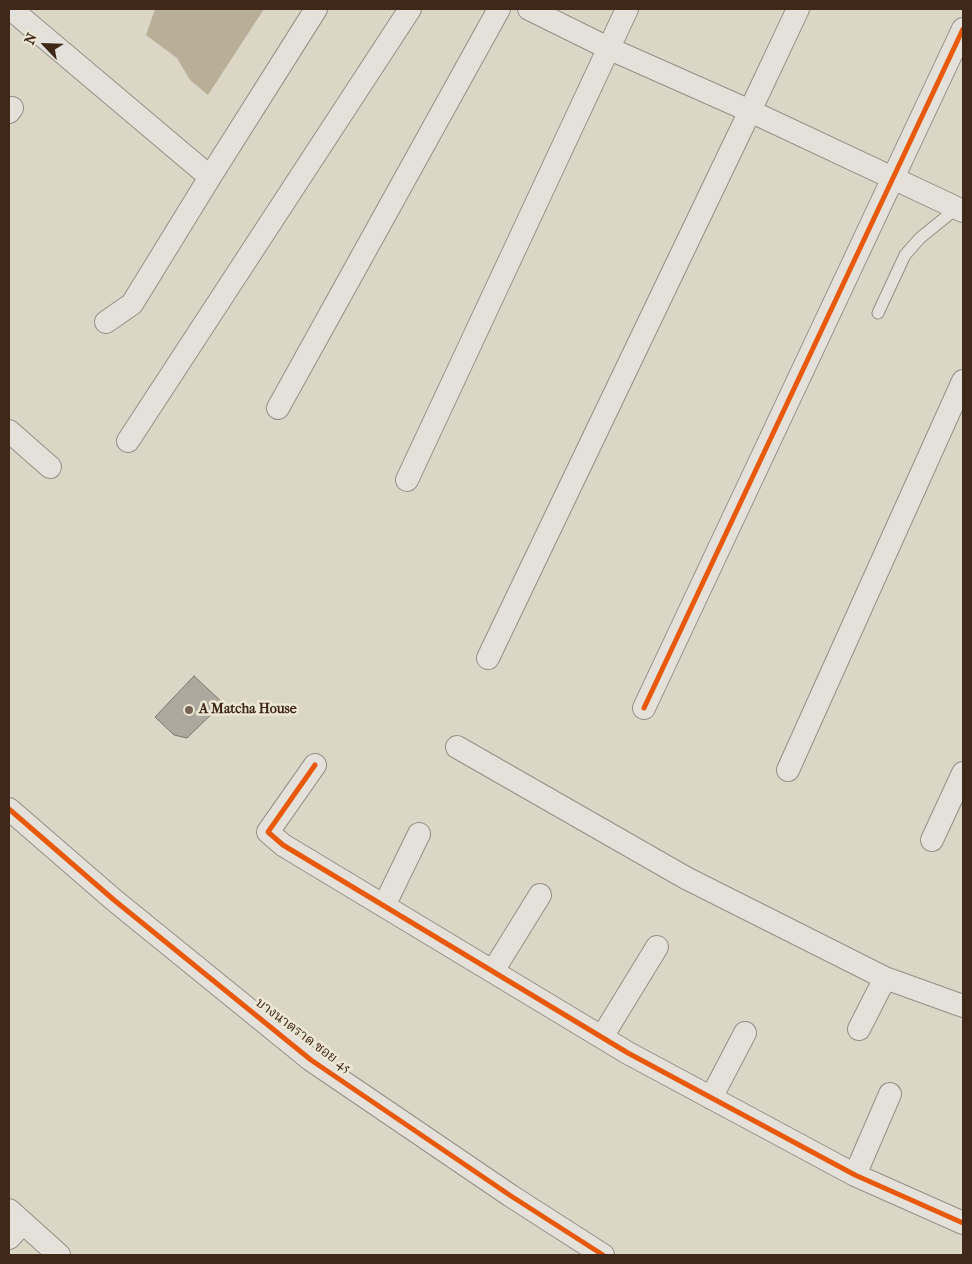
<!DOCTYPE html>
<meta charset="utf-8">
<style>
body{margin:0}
#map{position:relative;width:972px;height:1264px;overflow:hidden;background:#dbd6c6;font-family:"IM FELL French Canon",serif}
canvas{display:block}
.frame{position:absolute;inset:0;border:10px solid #3f2719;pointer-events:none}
.north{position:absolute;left:20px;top:20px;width:50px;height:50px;-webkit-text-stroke:4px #ede8d5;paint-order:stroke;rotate:294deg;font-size:14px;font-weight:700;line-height:20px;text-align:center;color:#3f2719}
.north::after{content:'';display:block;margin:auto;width:18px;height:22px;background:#3f2719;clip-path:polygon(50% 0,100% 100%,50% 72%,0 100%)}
</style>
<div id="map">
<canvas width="972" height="1264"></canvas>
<div class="frame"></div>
<div class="north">N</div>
</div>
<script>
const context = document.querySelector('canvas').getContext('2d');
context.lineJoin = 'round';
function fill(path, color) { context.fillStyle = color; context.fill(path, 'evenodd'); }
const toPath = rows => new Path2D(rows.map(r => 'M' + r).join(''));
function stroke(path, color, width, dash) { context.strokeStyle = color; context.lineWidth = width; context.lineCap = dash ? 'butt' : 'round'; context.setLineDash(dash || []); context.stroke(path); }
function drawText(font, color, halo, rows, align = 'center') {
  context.font = font + ' "IM FELL French Canon","Noto Serif Thai",serif'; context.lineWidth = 5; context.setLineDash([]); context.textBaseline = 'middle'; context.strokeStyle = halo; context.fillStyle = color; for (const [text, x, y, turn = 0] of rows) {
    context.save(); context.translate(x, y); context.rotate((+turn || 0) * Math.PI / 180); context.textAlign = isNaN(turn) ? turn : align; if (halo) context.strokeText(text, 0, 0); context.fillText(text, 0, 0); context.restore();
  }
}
fill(toPath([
 [155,9,264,9,208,95,190,80,177,58,146,35]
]), '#b9af99');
const building = toPath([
 [194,676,223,703,187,738,174,735,155,717,194,676]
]);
fill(building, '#ada89d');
stroke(building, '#7f776d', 1);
const service = toPath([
 [878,313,905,255,920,238,957,208]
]);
const minor = toPath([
 [11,9,210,177],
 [529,9,608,48,750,111,963,211],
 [9,112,12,108],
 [106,322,132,304,210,177,316,9],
 [278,408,499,9],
 [9,431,50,467],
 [128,441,410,9],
 [407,480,627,9],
 [488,658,750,111,798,9],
 [644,708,963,29],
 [457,747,686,878,885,978,963,1006],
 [315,765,268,832,283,845,628,1053,855,1175,963,1223],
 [788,770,963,381],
 [9,809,114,900,311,1060,511,1196,603,1255],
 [932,840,963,773],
 [384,906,419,834],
 [493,971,540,895],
 [859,1029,885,978],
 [602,1037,657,947],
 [711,1098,745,1033],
 [855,1175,890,1094],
 [9,1210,59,1255],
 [9,1238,23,1223]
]);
stroke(service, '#958f84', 13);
stroke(minor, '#958f84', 24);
stroke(service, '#e4e1da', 11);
stroke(minor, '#e4e1da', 22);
stroke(toPath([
 [644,708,963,29],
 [315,765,268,832,283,845,628,1053,855,1175,963,1223],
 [9,809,114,900,311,1060,511,1196,603,1255]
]), '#e8590c', 5);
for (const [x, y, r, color] of [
 [189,710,5,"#766456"]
]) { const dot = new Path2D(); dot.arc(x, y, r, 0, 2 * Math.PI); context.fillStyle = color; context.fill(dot); stroke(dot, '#ede8d5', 2); }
drawText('bold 14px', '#3f2719', '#ede8d5', [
 ["A Matcha House",199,710]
], 'left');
drawText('14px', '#3f2719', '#ede8d5', [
 ["บางนาตราด ซอย 45",303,1036,37]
]);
</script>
